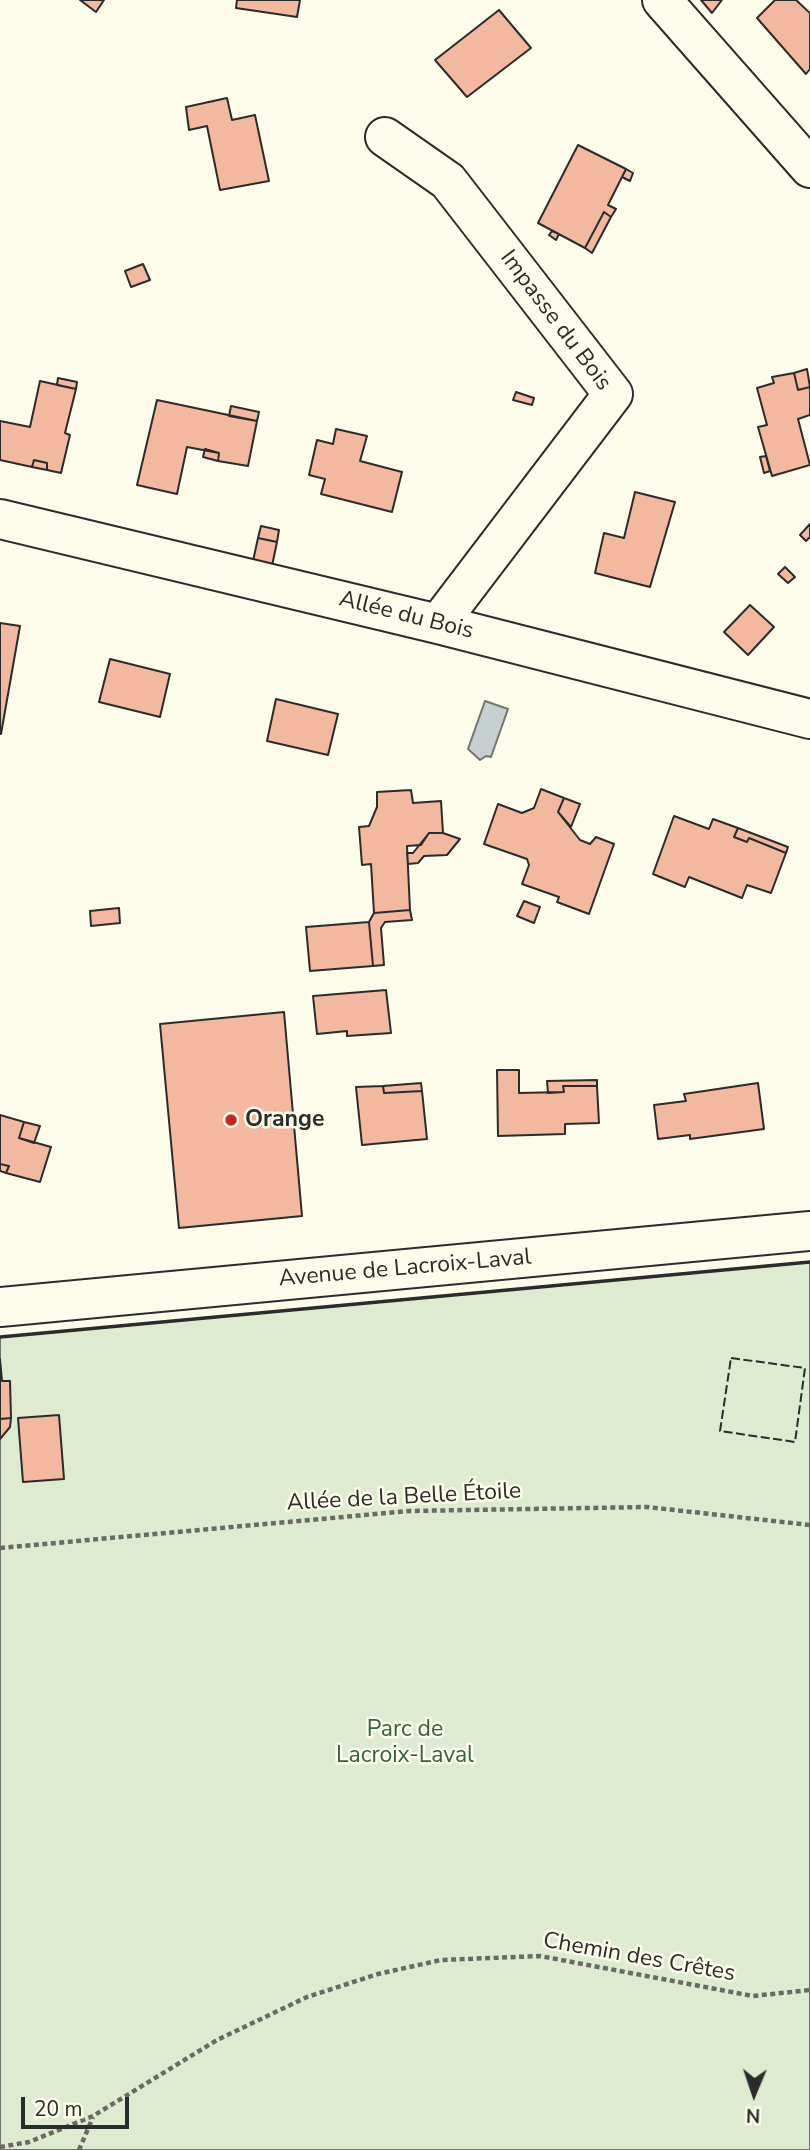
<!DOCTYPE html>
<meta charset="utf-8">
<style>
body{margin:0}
#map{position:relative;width:810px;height:2150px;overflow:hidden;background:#fdfbea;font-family:"Nunito Sans",sans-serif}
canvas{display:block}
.north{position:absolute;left:719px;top:2059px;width:70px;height:70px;-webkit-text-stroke:5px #fdfbea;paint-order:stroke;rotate:182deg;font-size:19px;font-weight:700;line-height:28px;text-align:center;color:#2b2b2b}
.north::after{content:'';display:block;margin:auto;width:24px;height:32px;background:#2b2b2b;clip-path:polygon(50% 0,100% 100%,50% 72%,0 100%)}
.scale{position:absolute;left:21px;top:2097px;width:108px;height:32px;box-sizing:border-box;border:4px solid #2b2b2b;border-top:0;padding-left:9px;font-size:21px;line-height:24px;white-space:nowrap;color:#2b2b2b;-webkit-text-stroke:5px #fdfbea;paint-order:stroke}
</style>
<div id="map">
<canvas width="810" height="2150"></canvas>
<div class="north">N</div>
<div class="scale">20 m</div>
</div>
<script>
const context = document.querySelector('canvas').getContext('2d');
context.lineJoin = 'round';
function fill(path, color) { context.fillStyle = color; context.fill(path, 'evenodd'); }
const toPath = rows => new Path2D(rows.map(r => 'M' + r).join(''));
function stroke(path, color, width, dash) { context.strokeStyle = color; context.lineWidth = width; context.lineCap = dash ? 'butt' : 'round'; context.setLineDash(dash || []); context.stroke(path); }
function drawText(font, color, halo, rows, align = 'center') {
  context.font = font + ' "Nunito Sans",sans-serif'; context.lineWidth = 5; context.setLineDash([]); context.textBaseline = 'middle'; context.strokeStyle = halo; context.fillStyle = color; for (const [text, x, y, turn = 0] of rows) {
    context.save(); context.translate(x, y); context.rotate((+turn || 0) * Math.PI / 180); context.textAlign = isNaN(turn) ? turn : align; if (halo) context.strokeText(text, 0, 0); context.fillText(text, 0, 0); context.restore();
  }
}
const green = toPath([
 [810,1262,810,2150,0,2150,0,1337,810,1262]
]);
fill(green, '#deebd1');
stroke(green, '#74746e', 2);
const water = toPath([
 [485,701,508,709,491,757,486,756,480,760,468,749,485,701]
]);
fill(water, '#c7d0d0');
stroke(water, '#74746e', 2);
const building = toPath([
 [80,0,104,0,96,12,80,0],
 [237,0,300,0,297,17,236,8,237,0],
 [701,0,722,0,712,13,701,0],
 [775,0,796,0,810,13,810,69,806,74,757,18,775,0],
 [499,10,531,48,467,97,435,60,499,10],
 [227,98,232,120,255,115,269,181,220,190,207,126,189,130,186,107,227,98],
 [578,145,626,169,608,205,616,209,611,217,604,212,585,248,538,223,578,145],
 [626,169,633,173,630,181,622,177,626,169],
 [604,212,611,217,592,253,585,248,604,212],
 [552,231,559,234,556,240,549,235,552,231],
 [143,264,150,280,131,287,125,271,143,264],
 [807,369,810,387,798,390,794,373,807,369],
 [794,373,798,390,810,387,810,415,798,419,810,465,772,476,758,427,767,425,757,388,774,383,772,377,794,373],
 [58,378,77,382,76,389,57,385,58,378],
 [40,381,76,389,65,433,70,435,61,473,47,470,47,463,34,460,32,467,0,460,0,421,30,427,40,381],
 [516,392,534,398,532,405,513,400,516,392],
 [157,400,257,421,248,466,218,461,219,453,187,447,177,494,137,485,157,400],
 [231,406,259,412,257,421,229,416,231,406],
 [336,429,367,436,360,461,402,472,392,512,321,494,325,479,309,475,317,440,333,444,336,429],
 [205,449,219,453,218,461,203,457,205,449],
 [766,456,770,471,764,473,760,457,766,456],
 [34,460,47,463,47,470,32,467,34,460],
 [635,492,675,502,650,587,595,573,604,533,624,538,635,492],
 [810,524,810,537,806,541,800,535,810,524],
 [261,526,279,530,277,542,258,538,261,526],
 [258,538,277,542,272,566,253,561,258,538],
 [785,567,795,577,788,583,778,574,785,567],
 [750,605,774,627,748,655,724,632,750,605],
 [0,623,20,626,1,734,0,734,0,623],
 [110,659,170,674,160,717,99,702,110,659],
 [276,699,338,714,328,755,267,741,276,699],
 [541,789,564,798,558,812,580,840,590,844,596,837,614,844,589,914,557,902,559,897,522,884,529,865,527,859,484,844,498,804,522,813,534,808,541,789],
 [411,790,413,803,441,801,443,833,429,833,421,845,407,846,410,910,374,913,371,864,362,865,359,827,369,826,377,807,377,792,411,790],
 [564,798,580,804,571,827,558,812,564,798],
 [674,816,709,829,713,819,738,828,734,837,747,842,749,838,786,853,771,893,747,885,742,898,689,877,685,887,653,874,674,816],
 [738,828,788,847,786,853,749,838,747,842,734,837,738,828],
 [429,833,443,833,460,839,447,855,424,856,418,863,408,864,407,853,413,853,429,833],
 [524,901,540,907,534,923,517,916,524,901],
 [119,908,120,923,91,926,90,911,119,908],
 [410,910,412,920,385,922,381,928,384,965,373,966,369,922,374,913,410,910],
 [369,922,373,966,310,971,306,927,369,922],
 [386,990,391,1033,347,1036,347,1031,317,1034,313,996,386,990],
 [284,1012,302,1216,179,1228,160,1024,284,1012],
 [497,1070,519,1070,519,1093,564,1092,563,1086,597,1086,599,1123,565,1124,565,1134,498,1136,497,1070],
 [597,1080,597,1086,563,1086,564,1092,548,1093,547,1081,597,1080],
 [421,1083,422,1091,384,1093,383,1086,421,1083],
 [758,1083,764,1129,690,1139,690,1135,658,1139,654,1105,686,1101,684,1094,758,1083],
 [383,1086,384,1093,422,1091,427,1139,362,1145,356,1087,383,1086],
 [0,1115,24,1122,19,1138,51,1147,40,1182,6,1173,9,1166,0,1164,0,1115],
 [24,1122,40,1126,34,1143,19,1138,24,1122],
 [0,1164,9,1166,6,1173,0,1171,0,1164],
 [0,1359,2,1381,10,1381,11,1418,0,1419,0,1359],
 [59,1415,64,1479,23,1482,18,1418,59,1415],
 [11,1418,10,1427,0,1439,0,1419,11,1418]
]);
fill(building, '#f2b8a0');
stroke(building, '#2b2b2b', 2);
const minor = toPath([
 [385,137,448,181,613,394,438,624],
 [0,519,438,624,810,719],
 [0,1307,810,1231]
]);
const major = toPath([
 [662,0,810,168]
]);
stroke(minor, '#2b2b2b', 42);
stroke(major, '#2b2b2b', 42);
stroke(toPath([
 [0,1548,409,1511,647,1507,810,1525],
 [0,2147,29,2142,93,2116,217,2040,307,1997,378,1974,441,1960,540,1956,753,1996,810,1990],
 [79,2150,93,2117]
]), '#6a6964', 4.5, [5, 3.5]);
stroke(minor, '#fdfbea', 38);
stroke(major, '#fdfbea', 38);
stroke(toPath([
 [731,1358,805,1368,795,1442,720,1431,731,1358]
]), '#2b2b2b', 2, [9, 3.5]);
stroke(toPath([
 [0,1337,810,1262]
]), '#2b2b2b', 3.5);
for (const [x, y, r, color] of [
 [231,1120,7,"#c62828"]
]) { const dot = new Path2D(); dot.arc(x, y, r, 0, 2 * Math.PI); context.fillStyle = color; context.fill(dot); stroke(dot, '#fdfbea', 2.5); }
drawText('23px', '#2b2b2b', '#fdfbea', [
 ["Impasse du Bois",555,321,53],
 ["Allée du Bois",406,616,14],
 ["Avenue de Lacroix-Laval",405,1269,-5],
 ["Allée de la Belle Étoile",404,1498,-3],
 ["Chemin des Crêtes",639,1958,10]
]);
drawText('bold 23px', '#2b2b2b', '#fdfbea', [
 ["Orange",245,1120]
], 'left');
drawText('23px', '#34623c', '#fdfbea', [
 ["Parc de",405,1730],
 ["Lacroix-Laval",405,1756]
]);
</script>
